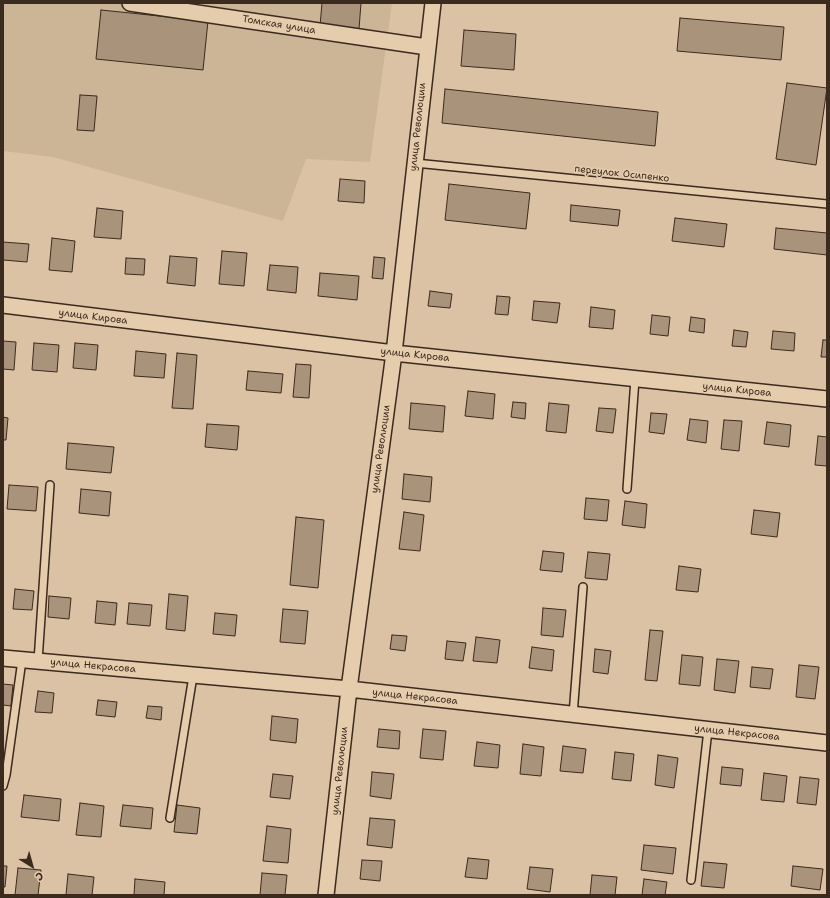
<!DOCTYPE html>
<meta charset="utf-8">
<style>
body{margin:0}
#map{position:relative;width:830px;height:898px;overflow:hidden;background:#dbc2a4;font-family:"Shantell Sans",sans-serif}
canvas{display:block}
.frame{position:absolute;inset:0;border:4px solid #3b2a1e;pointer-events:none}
.north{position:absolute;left:12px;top:846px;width:40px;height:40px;-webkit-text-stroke:3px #e5ccad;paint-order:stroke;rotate:143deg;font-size:11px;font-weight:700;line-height:16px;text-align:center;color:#3b2a1e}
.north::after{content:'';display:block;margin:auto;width:14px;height:18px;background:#3b2a1e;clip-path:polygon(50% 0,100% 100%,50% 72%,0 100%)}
</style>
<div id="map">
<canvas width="830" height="898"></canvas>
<div class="frame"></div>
<div class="north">С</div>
</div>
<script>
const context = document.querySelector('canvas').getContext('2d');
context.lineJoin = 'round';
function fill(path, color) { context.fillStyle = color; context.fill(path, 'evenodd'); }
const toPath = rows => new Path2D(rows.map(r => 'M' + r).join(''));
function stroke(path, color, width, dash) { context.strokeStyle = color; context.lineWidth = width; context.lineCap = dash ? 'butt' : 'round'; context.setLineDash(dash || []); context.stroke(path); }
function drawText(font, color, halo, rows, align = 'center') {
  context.font = font + ' "Shantell Sans",sans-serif'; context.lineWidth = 3; context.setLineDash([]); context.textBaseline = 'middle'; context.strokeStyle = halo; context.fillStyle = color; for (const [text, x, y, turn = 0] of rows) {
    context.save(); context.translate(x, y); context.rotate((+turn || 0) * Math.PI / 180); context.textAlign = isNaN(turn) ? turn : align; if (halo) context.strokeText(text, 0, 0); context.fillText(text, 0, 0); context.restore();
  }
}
fill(toPath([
 [3,3,392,3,370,162,306,159,283,221,53,157,3,151]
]), '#ccb497');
const building = toPath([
 [322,3,361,3,359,29,320,26,322,3],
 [101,10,208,21,203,70,96,59,101,10],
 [680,18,784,27,781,60,677,51,680,18],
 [464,30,516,34,514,70,461,66,464,30],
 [787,83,827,88,816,165,776,159,787,83],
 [445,89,658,112,655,146,442,123,445,89],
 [80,95,97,96,94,131,77,130,80,95],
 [340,179,365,181,364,203,338,201,340,179],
 [449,184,530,193,526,229,445,220,449,184],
 [571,205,620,210,618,226,570,221,571,205],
 [97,208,123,211,121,239,94,237,97,208],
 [675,218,727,224,724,247,672,241,675,218],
 [776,228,827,233,827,255,774,249,776,228],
 [52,238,75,241,72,272,49,270,52,238],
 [3,242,29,244,27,262,3,260,3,242],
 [222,251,247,253,244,286,219,284,222,251],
 [170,256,197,258,195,286,167,283,170,256],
 [374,257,385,258,383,279,372,278,374,257],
 [126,258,145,259,144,275,125,274,126,258],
 [270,265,298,267,296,293,267,290,270,265],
 [320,273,359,276,357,300,318,296,320,273],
 [430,291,452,294,450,308,428,306,430,291],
 [497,296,510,297,508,315,495,314,497,296],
 [534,301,560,303,557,323,532,320,534,301],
 [591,307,615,310,613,329,589,327,591,307],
 [652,315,670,317,668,336,650,334,652,315],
 [691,317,705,319,704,333,689,331,691,317],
 [734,330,748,332,746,347,732,346,734,330],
 [773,331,795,333,794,351,771,349,773,331],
 [823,340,827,340,827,357,821,357,823,340],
 [3,341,16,342,14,370,3,369,3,341],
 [34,343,59,345,57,372,32,370,34,343],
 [75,343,98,345,96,370,73,368,75,343],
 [136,351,166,354,164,378,134,376,136,351],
 [177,353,197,355,193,409,172,408,177,353],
 [296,364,311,365,309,398,293,397,296,364],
 [248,371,283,374,281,393,246,390,248,371],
 [468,391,495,394,493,419,465,416,468,391],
 [513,402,526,403,525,419,511,417,513,402],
 [411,403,445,406,443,432,409,429,411,403],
 [549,403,569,405,566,433,546,431,549,403],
 [599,408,616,409,613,433,596,431,599,408],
 [651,413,667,414,664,434,649,432,651,413],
 [3,417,8,418,6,440,3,440,3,417],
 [690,419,708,421,706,443,687,440,690,419],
 [724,420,742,421,739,451,721,449,724,420],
 [767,422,791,425,789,447,764,444,767,422],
 [207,424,239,426,237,450,205,447,207,424],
 [818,436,827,437,827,466,815,465,818,436],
 [68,443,114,447,111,473,66,469,68,443],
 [404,474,432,477,430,502,402,499,404,474],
 [9,485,38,487,36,511,7,509,9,485],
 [81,489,111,492,109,516,79,513,81,489],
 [586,498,609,500,607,521,584,519,586,498],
 [625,501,647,504,645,528,622,525,625,501],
 [754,510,780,513,777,537,751,534,754,510],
 [404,512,424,515,420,551,399,549,404,512],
 [296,517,324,520,318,588,290,585,296,517],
 [543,551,564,553,562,572,540,570,543,551],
 [588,552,610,554,607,580,585,578,588,552],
 [679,566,701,569,698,592,676,590,679,566],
 [15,589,34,591,32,610,13,609,15,589],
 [169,594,188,596,185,631,166,629,169,594],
 [49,596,71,598,69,619,48,617,49,596],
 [97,601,117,603,115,625,95,623,97,601],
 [129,603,152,605,150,626,127,624,129,603],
 [543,608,566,610,563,637,541,635,543,608],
 [283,609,308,611,305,644,280,642,283,609],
 [215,613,237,615,235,636,213,634,215,613],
 [650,630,663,631,657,681,645,680,650,630],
 [392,635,407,636,405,651,390,649,392,635],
 [476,637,500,640,497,663,473,661,476,637],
 [447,641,466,643,463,661,445,659,447,641],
 [532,647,554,650,552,671,529,668,532,647],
 [595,649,611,651,608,674,593,672,595,649],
 [682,655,703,657,700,686,679,684,682,655],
 [717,659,739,661,735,693,714,690,717,659],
 [799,665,819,667,815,699,796,697,799,665],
 [752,667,773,669,770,689,750,687,752,667],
 [3,684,13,685,11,706,3,705,3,684],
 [38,691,54,693,52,713,35,712,38,691],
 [98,700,117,702,115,717,96,715,98,700],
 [148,706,162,707,161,720,146,718,148,706],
 [272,716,298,719,296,743,270,740,272,716],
 [379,729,400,731,399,749,377,747,379,729],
 [423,729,446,731,443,760,420,758,423,729],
 [477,742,500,745,498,768,474,766,477,742],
 [523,744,544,747,541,776,520,774,523,744],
 [563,746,586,749,583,773,560,771,563,746],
 [615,752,634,754,631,781,612,779,615,752],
 [658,755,678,758,674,788,655,785,658,755],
 [722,767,743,769,741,786,720,784,722,767],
 [372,772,394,774,391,799,370,796,372,772],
 [764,773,787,776,784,802,761,800,764,773],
 [273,774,293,776,290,799,270,797,273,774],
 [800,777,819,779,816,805,797,803,800,777],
 [24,795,61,799,59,821,21,817,24,795],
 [80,803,104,806,101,837,76,835,80,803],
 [123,805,153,808,151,829,120,826,123,805],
 [177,805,200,808,197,834,174,832,177,805],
 [370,818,395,820,392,848,367,845,370,818],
 [267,826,291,829,288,863,263,861,267,826],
 [644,845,676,848,673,874,641,870,644,845],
 [468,858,489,860,487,879,465,877,468,858],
 [362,860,382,861,380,881,360,879,362,860],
 [704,862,727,864,724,888,701,886,704,862],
 [3,866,7,866,5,887,3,887,3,866],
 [793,866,823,869,820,890,791,886,793,866],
 [530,867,553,869,550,892,527,889,530,867],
 [18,868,41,870,38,895,15,895,18,868],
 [262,873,287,875,285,895,260,895,262,873],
 [68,874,94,877,92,895,66,895,68,874],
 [592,875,617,877,615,895,590,895,592,875],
 [135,879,165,882,164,895,134,895,135,879],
 [644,879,667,882,665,895,642,895,644,879]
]);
fill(building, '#a9937a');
stroke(building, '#3b2a1e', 1);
const lane = toPath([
 [415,163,827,204],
 [627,489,635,379],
 [38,661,50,485],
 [573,715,583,587],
 [3,786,6,775,22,660],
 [170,818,193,676],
 [691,880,708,730]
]);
const street = toPath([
 [130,3,427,47],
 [3,305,394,353,827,399],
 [3,658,349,689,827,743],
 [326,895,349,689,394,353,433,3]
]);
stroke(lane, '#3b2a1e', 10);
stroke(street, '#3b2a1e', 18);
stroke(lane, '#e5ccad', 7);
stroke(street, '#e5ccad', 15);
drawText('10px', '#3b2a1e', '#e5ccad', [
 ["Томская улица",279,25,9],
 ["улица Революции",418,127,-84],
 ["переулок Осипенко",622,174,6],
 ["улица Кирова",93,317,7],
 ["улица Кирова",415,355,6],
 ["улица Кирова",737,390,6],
 ["улица Революции",381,449,-82],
 ["улица Некрасова",93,666,5],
 ["улица Некрасова",415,697,6],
 ["улица Некрасова",737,733,6],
 ["улица Революции",340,771,-84]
]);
</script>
